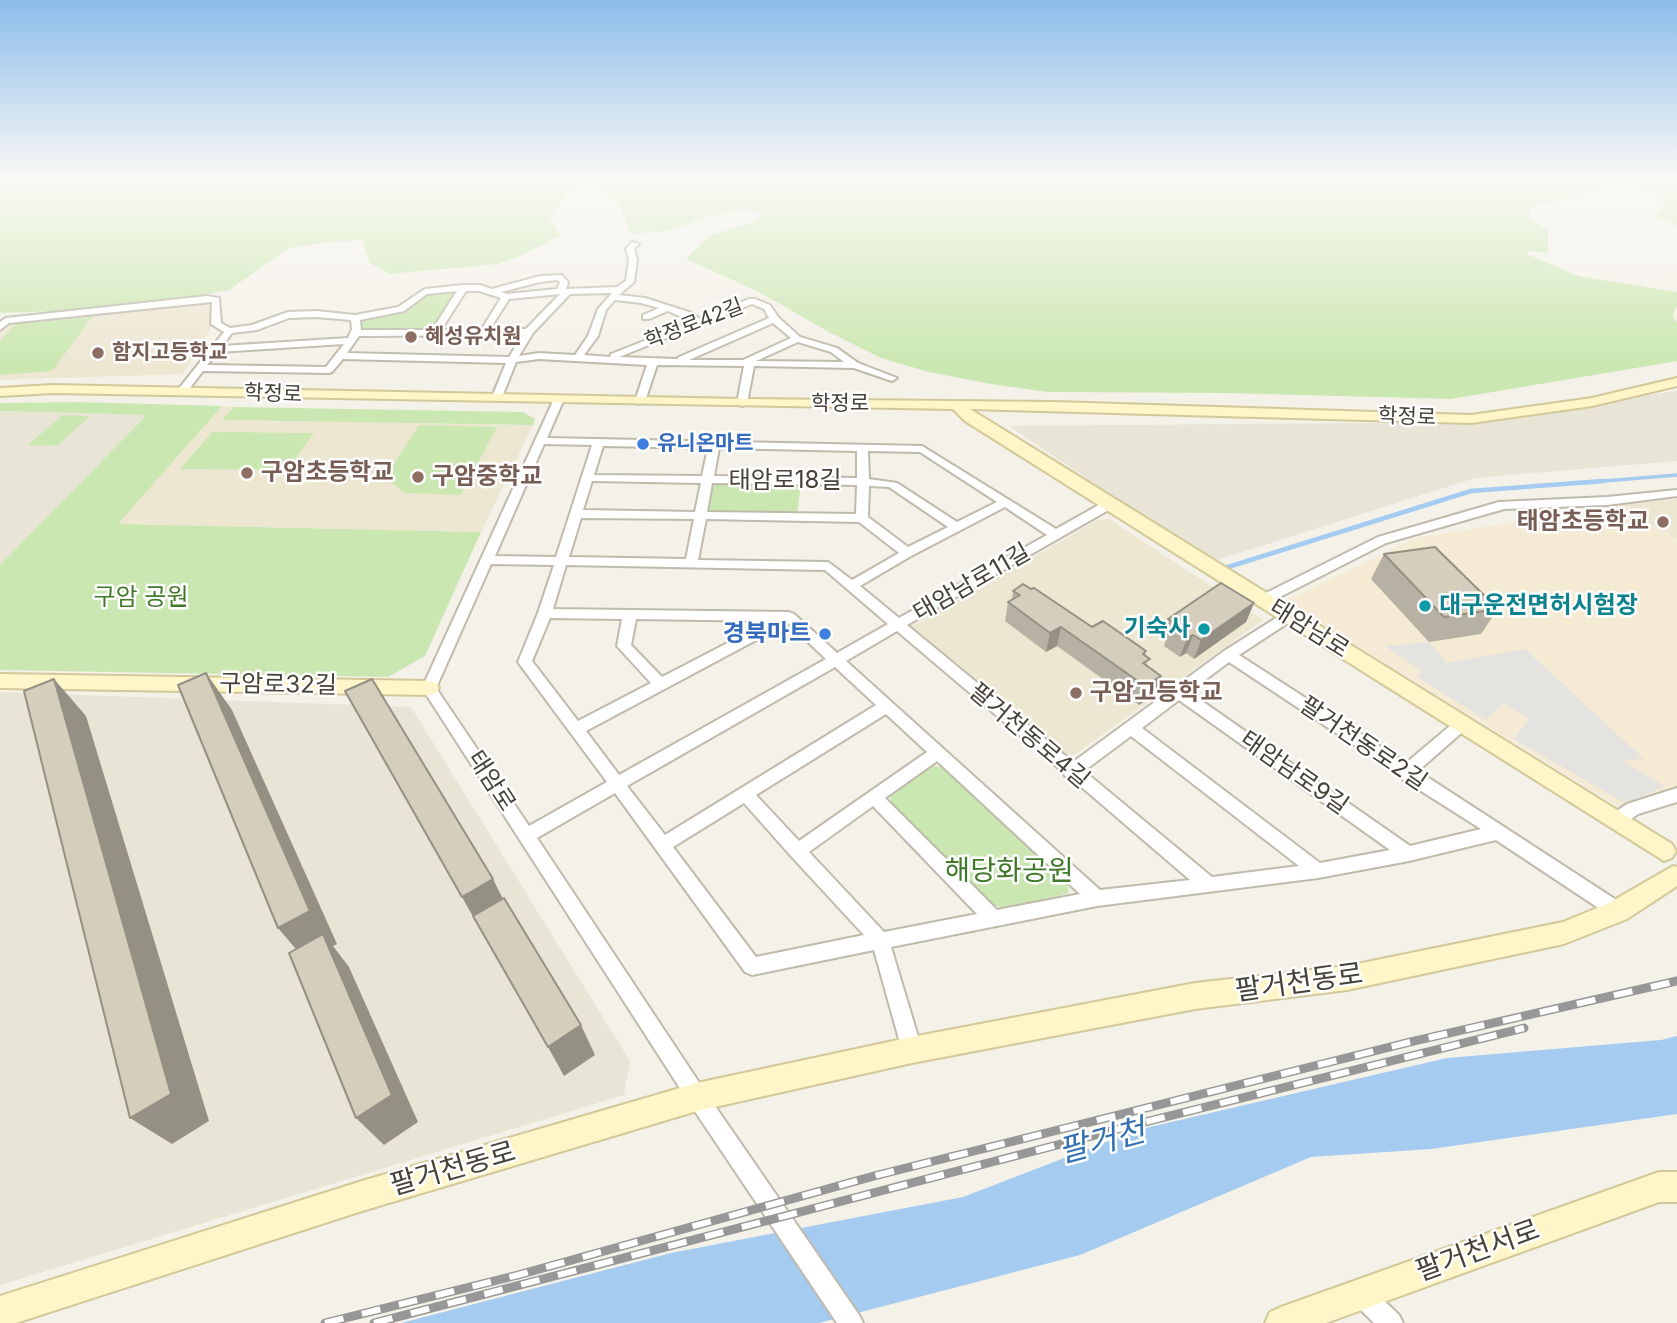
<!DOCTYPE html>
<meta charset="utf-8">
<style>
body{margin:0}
canvas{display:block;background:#f4f1e8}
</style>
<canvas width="1677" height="1323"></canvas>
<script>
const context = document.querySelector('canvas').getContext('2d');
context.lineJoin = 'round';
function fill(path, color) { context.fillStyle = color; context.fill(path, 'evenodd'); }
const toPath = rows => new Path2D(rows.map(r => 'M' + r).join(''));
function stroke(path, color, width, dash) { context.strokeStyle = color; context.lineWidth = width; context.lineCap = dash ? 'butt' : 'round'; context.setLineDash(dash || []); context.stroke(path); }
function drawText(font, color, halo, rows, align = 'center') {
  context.font = font + ' Inter,"Noto Sans KR",sans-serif'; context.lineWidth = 5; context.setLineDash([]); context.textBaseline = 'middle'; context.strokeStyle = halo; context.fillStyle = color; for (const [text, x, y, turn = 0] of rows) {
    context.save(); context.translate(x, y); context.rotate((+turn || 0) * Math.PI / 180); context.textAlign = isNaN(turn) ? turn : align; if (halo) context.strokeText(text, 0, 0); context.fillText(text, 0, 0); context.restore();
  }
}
fill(toPath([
 [1677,391,1677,461,1475,478,1211,562,1009,426,1473,422],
 [0,411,147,415,0,565],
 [0,692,411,707,630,1061,624,1095,0,1285]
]), '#e8e4d6');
fill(toPath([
 [1620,505,1677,541,1677,789,1621,808,1284,601,1416,538]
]), '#f5ead4');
fill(toPath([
 [215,301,210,330,183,374,0,380,0,332,9,321],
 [222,406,234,407,224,420,533,425,481,532,117,524],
 [1677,498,1677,540,1620,505,1673,499],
 [1109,519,1263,620,1070,758,910,627,1098,520]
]), '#ede7d2');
fill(toPath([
 [0,179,1677,179,1677,226,1655,216,1668,199,1647,190,1610,186,1529,209,1531,219,1548,230,1548,253,1529,251,1527,254,1578,276,1677,292,1677,305,1673,316,1677,322,1677,361,1451,399,1227,393,1047,392,991,384,929,372,881,358,827,331,759,292,686,259,709,236,753,222,763,212,734,211,717,214,667,231,630,234,620,206,601,190,583,188,565,195,550,220,561,235,518,257,497,264,389,274,370,263,362,240,329,242,289,248,229,290,134,308,0,313],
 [459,289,433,330,360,331,358,318,384,314,426,293],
 [92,317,52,371,0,375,0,341,15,324],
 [77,402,222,406,118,524,481,532,425,656,388,677,0,670,0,565,147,415,0,411,0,403],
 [234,407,523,412,535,419,533,425,222,420],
 [63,415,90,416,57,446,28,445],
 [419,425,497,427,461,495,405,493,385,478],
 [212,432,314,433,287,470,180,469],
 [710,483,801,483,797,515,706,514],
 [929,765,945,768,1066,878,1069,893,1005,909,990,903,892,809,890,793]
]), '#cbe7b1');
fill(toPath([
 [1429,642,1447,663,1525,649,1644,759,1622,761,1664,786,1627,804,1514,739,1529,719,1504,703,1486,720,1417,677,1422,671,1385,646]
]), '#e5e3e0');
fill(toPath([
 [1677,1036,1677,1114,1431,1149,1311,1157,1080,1255,819,1323,401,1323,671,1253,963,1197,1137,1130,1447,1058,1661,1040]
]), '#a5cbf0');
stroke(toPath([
 [1580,483,1677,475]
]), '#a5cbf0', 3.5);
stroke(toPath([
 [1228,567,1471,491,1603,481]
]), '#a5cbf0', 4.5);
const street = toPath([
 [632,242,639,244,634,249,637,259,634,282,619,295,645,298,692,313,700,319,749,299,755,299,770,305,778,317,800,337,837,348,858,363,897,378,892,381,854,368,754,366,747,403,742,406,737,403,744,366,657,365,645,401,640,404,635,401,647,365,539,359,516,362,502,397,497,400,492,397,506,363,343,359,332,372,329,373,203,371,186,393,182,394,177,391,224,332,211,324,212,302,9,323,0,330,0,322,6,318,207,296,219,298,221,323,230,328,252,325,288,312,316,311,355,315,398,307,425,289,463,285,480,285,492,289,540,276,562,275,568,282,566,289,617,287,626,281,629,259,626,249,632,242],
 [557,280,560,282,557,289,507,294,501,292,540,282,557,280],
 [457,291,432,330,361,330,360,320,404,311,427,294,457,291],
 [466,291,479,291,501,298,481,330,441,330,466,291],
 [612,293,598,309,588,336,575,355,539,353,519,356,533,333,570,294,612,293],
 [560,294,526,329,490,329,509,299,560,294],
 [615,300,641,303,659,308,643,315,643,319,649,319,668,311,692,322,611,354,610,357,584,355,598,336,606,310,615,300],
 [752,304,764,309,769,318,679,357,677,359,619,357,752,304],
 [316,317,351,320,352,329,348,338,222,346,232,333,257,330,289,318,316,317],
 [773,323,791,338,743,360,689,360,773,323],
 [523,335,509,357,347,353,359,336,523,335],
 [798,342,831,352,844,362,756,361,798,342],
 [344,344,326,367,207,365,218,352,344,344],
 [559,396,564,399,547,438,922,446,1056,529,1104,502,1112,502,1112,508,907,625,1073,762,1224,651,1284,613,1294,613,1296,616,1294,619,1239,655,1406,763,1457,720,1467,720,1469,724,1467,728,1418,771,1624,905,1627,911,1624,917,1618,919,1612,917,1496,840,1409,861,1318,878,1097,906,891,947,922,1050,919,1057,912,1060,905,1057,902,1050,874,950,752,975,745,972,615,793,537,838,704,1090,859,1315,863,1323,837,1323,690,1104,422,688,554,399,559,396],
 [544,444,592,445,556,557,495,556,544,444],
 [603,446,708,448,702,476,594,475,603,446],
 [719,448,857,451,857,478,714,476,719,448],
 [868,451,920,452,997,502,957,522,897,483,869,479,868,451],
 [592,481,701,483,695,512,583,510,592,481],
 [712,483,857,485,856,514,707,512,712,483],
 [869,486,889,487,948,527,908,547,868,517,869,486],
 [1005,507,1047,535,899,618,860,586,911,556,1005,507],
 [581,518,694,519,686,559,569,557,581,518],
 [706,519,859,522,899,553,852,580,828,562,698,560,706,519],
 [491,564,554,565,538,613,518,662,607,782,529,826,436,688,491,564],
 [566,565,825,570,888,624,837,653,794,614,789,612,553,609,566,565],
 [550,618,622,619,617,646,651,683,578,721,532,661,550,618],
 [636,619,770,621,662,677,631,645,636,619],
 [788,623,826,659,619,775,586,731,788,623],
 [897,631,1063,772,1065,776,1071,778,1190,880,1100,890,846,661,897,631],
 [1229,662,1398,774,1399,777,1481,829,1410,846,1189,692,1229,662],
 [835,667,876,705,665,835,627,786,835,667],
 [1179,700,1390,850,1320,863,1142,728,1179,700],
 [886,714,927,752,799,841,756,795,886,714],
 [1131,736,1299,866,1212,877,1084,771,1131,736],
 [937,761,1080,894,997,910,885,798,937,761],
 [744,803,791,856,864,935,756,957,673,847,744,803],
 [873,806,977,914,884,932,809,852,873,806],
 [1677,490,1677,496,1607,505,1504,509,1386,543,1268,603,1258,603,1256,600,1258,597,1378,537,1499,502,1607,497,1677,490],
 [1677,788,1677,802,1638,814,1623,825,1617,827,1611,825,1609,820,1611,815,1627,804,1677,788],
 [1360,1281,1368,1285,1399,1315,1403,1323,1374,1323,1352,1301,1348,1293,1352,1285,1360,1281]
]);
const secondary = toPath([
 [1677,378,1677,386,1592,406,1471,423,970,409,1672,844,1676,851,1672,858,1664,861,965,421,953,409,53,393,0,396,0,388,53,385,742,399,1056,402,1471,415,1592,398,1677,378],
 [0,674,429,681,436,683,439,688,436,693,429,695,0,688,0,674],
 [1673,866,1677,867,1677,886,1627,919,1564,944,1347,990,1195,1009,912,1063,697,1111,362,1211,16,1323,0,1323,0,1296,362,1181,697,1083,912,1037,1195,983,1347,966,1563,922,1609,903,1673,866],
 [1659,1172,1677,1172,1677,1202,1659,1202,1326,1323,1265,1323,1270,1312,1281,1307,1659,1172]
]);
stroke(street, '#bfbaab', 4);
stroke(secondary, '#d3c899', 4);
fill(street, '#fff');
fill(secondary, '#fef5c8');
const rail = toPath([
 [325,1323,518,1275,874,1176,1410,1042,1677,981],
 [374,1323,1153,1120,1524,1028]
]);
stroke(rail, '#979797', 9);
stroke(rail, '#fff', 6, [19]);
fill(toPath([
 [1384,554,1498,609,1481,634,1429,642,1371,579],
 [1013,591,1146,651,1145,656,1154,694,1139,705,1057,646,1046,652,1005,621,1008,602,1012,600],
 [1254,603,1246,622,1194,659,1186,653,1180,657,1164,646,1166,640,1161,637,1168,619]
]), '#b7b1a3');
fill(toPath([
 [1254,603,1246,622,1194,659,1201,640],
 [1061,627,1057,646,1046,652,1050,633],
 [1193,635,1186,653,1180,657,1187,638],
 [206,673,232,710,337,944,333,946,349,967,418,1122,384,1145,356,1118,306,961,278,928],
 [1161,676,1154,694,1139,705,1145,686],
 [54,679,86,716,209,1121,172,1144,130,1118],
 [493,879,510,913,481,931,462,897],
 [581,1025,595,1055,564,1076,548,1047]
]), '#959084');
const building = toPath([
 [1435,547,1498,609,1444,617,1384,554,1435,547],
 [1221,583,1254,603,1201,640,1193,635,1187,638,1170,628,1176,624,1168,619,1221,583],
 [1023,584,1031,589,1034,588,1092,627,1103,621,1146,651,1143,654,1150,659,1143,663,1161,676,1145,686,1061,627,1050,633,1008,602,1020,595,1013,591,1023,584],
 [206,673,310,911,278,928,178,685,206,673],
 [54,679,171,1094,130,1118,24,691,54,679],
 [372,679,493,879,462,897,345,691,372,679],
 [504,898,581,1025,548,1047,473,916,504,898],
 [323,934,392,1095,356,1118,289,953,323,934]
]);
fill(building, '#d5cebd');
stroke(building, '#959084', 2);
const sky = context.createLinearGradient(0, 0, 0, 364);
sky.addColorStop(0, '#8dbdeb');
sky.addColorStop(0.49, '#faf9f5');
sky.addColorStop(1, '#faf9f500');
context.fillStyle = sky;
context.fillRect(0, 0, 1677, 364);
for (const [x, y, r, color] of [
 [411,337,7,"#8d6e63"],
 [98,353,7,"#8d6e63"],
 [643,444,7,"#3f7fe0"],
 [247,473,7,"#8d6e63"],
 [418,477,7,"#8d6e63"],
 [1663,522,7,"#8d6e63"],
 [1425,606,7,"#0f9aa8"],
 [1204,629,7,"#0f9aa8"],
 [825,634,7,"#3f7fe0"],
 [1076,693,7,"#8d6e63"]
]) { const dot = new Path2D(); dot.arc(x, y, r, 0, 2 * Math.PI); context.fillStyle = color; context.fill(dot); stroke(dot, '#fff', 2.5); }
drawText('21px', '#474237', '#fff', [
 ["학정로42길",694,324,-21],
 ["학정로",273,394,2],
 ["학정로",840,404],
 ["학정로",1407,417,2]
]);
drawText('bold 21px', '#785e54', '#fff', [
 ["혜성유치원",425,337],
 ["함지고등학교",112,353]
], 'left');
drawText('bold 21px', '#366cbe', '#fff', [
 ["유니온마트",657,444]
], 'left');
drawText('bold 24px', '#785e54', '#fff', [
 ["구암초등학교",261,473],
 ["구암중학교",432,477],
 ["태암초등학교",1649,522,"right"],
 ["구암고등학교",1090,693]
], 'left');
drawText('24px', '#474237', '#fff', [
 ["태암로18길",785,481],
 ["태암남로11길",972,583,-30],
 ["태암남로",1309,629,32],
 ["구암로32길",278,685,1],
 ["팔거천동로4길",1029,736,40],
 ["팔거천동로2길",1363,744,34],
 ["태암남로9길",1294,773,35],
 ["태암로",491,781,57]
]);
drawText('24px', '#41792a', '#fff', [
 ["구암 공원",141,598]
]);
drawText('bold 24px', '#0d838f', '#fff', [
 ["대구운전면허시험장",1439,606],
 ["기숙사",1190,629,"right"]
], 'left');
drawText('bold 24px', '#366cbe', '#fff', [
 ["경북마트",811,634]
], 'right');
drawText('28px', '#41792a', '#fff', [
 ["해당화공원",1009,872]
]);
drawText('28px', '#474237', '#fff', [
 ["팔거천동로",1299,983,-8],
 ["팔거천동로",453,1169,-16],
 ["팔거천서로",1478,1251,-20]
]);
drawText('italic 32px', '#3171b2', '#fff', [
 ["팔거천",1102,1142,-15]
]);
</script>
